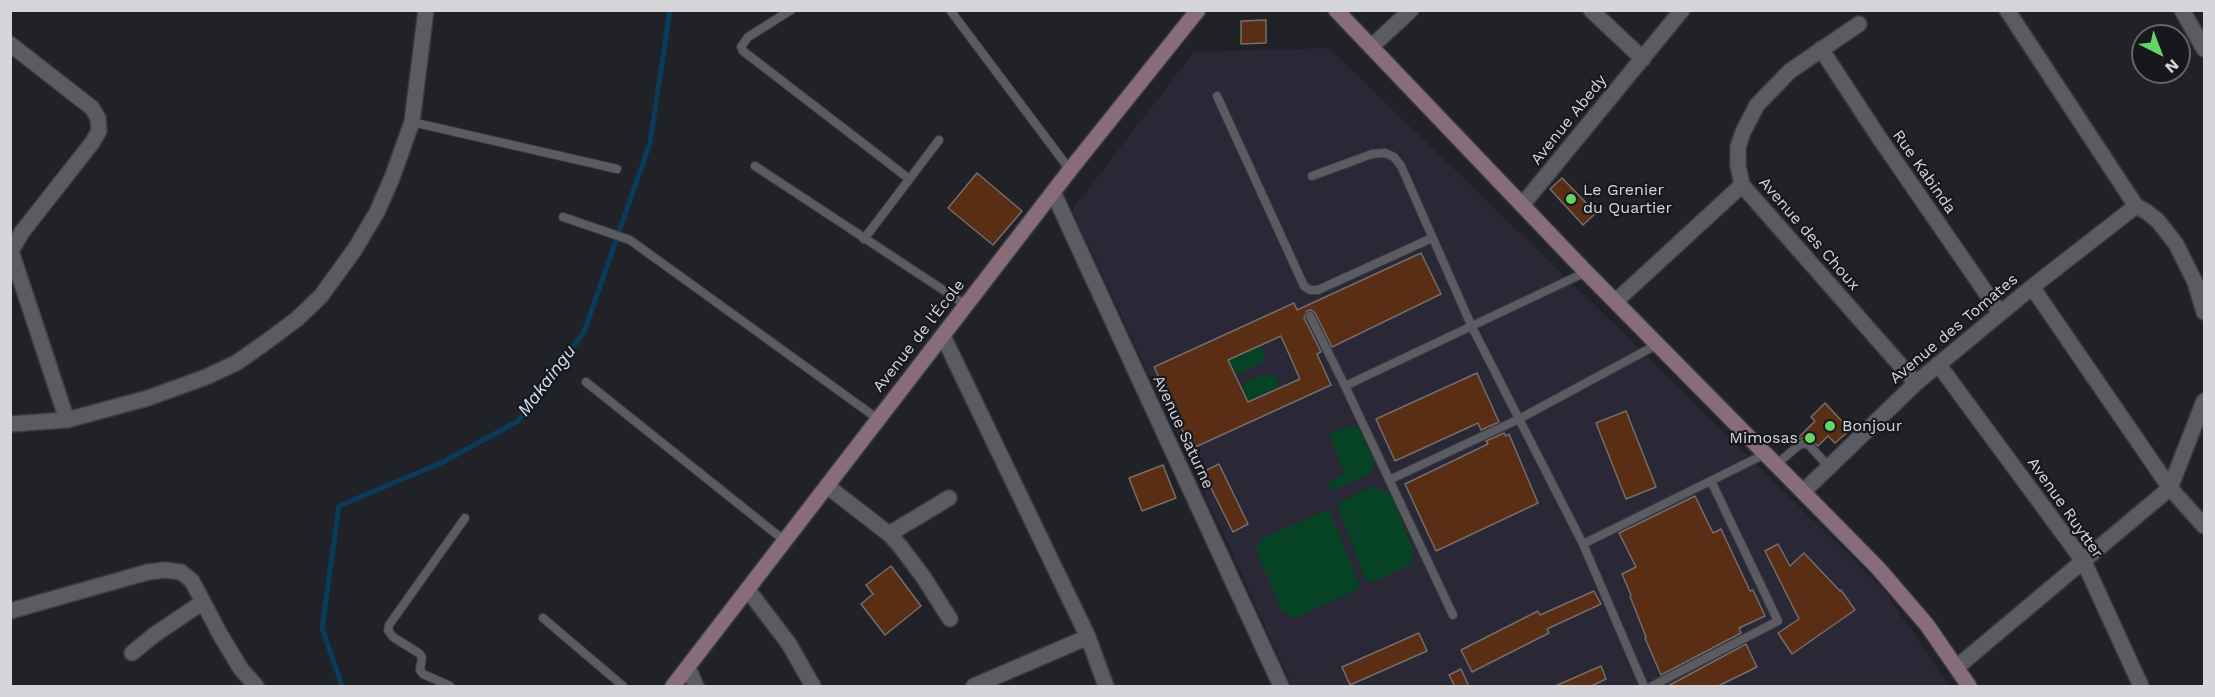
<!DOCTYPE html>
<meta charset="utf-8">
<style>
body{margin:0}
#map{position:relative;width:2215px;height:697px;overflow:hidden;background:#212227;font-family:"Work Sans",sans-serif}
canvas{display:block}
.frame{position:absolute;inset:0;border:12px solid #d5d6d9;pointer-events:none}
.north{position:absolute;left:2131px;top:24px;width:60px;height:60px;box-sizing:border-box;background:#17181e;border:2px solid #636469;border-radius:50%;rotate:138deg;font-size:16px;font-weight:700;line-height:24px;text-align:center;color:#d5d6d9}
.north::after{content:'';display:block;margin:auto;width:21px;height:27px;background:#64d467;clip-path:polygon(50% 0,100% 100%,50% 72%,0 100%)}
</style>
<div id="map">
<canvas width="2215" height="697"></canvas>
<div class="frame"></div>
<div class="north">N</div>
</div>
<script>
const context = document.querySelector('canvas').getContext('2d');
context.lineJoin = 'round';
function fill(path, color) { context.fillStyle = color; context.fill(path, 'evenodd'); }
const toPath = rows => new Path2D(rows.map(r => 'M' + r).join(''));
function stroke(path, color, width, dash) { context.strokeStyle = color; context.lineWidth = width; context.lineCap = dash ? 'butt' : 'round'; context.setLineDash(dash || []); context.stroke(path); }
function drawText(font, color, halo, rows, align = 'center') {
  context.font = font + ' "Work Sans",sans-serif'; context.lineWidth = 4.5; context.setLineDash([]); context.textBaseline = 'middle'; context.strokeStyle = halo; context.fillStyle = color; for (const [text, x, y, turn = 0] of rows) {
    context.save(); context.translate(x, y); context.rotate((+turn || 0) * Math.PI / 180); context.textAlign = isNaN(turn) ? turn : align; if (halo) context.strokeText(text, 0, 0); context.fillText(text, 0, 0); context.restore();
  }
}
fill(toPath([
 [1329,48,1618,328,1883,589,1949,686,1292,686,1221,529,1072,210,1194,52]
]), '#2a2737');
fill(toPath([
 [1261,346,1265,357,1264,361,1238,374,1234,370,1221,364],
 [1275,375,1279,387,1241,404,1235,394,1247,382,1259,376],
 [1352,425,1361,430,1375,464,1370,474,1331,491,1328,483,1345,474,1329,434],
 [1372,486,1391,494,1412,547,1413,556,1411,564,1373,582,1366,581,1337,504],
 [1329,509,1360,588,1297,617,1291,617,1281,610,1256,549,1263,538]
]), '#064324');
stroke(toPath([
 [342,686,322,628,339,506,443,462,518,421,584,332,650,143,670,10]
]), '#093b5a', 5);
const building = toPath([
 [1266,20,1266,43,1241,44,1241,21,1266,20],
 [977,173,1022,211,993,245,948,208,977,173],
 [1562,178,1596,213,1583,225,1550,189,1562,178],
 [1421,253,1441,294,1332,347,1315,313,1311,310,1307,311,1304,318,1321,352,1317,354,1331,385,1191,449,1154,367,1294,303,1297,310,1421,253],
 [1281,336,1300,379,1248,402,1228,360,1281,336],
 [1477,373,1499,422,1481,430,1478,423,1395,461,1376,419,1477,373],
 [1825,403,1850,430,1835,443,1828,436,1818,446,1808,437,1796,440,1815,421,1811,417,1825,403],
 [1626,411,1656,487,1626,499,1596,423,1626,411],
 [1504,433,1506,436,1509,434,1538,503,1436,551,1405,484,1488,444,1486,441,1504,433],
 [1219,464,1248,524,1233,532,1203,472,1219,464],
 [1163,465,1176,498,1142,511,1129,478,1163,465],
 [1695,496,1713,533,1721,529,1750,591,1753,590,1765,616,1739,628,1741,633,1661,675,1645,638,1646,637,1630,596,1631,595,1622,574,1636,567,1619,533,1695,496],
 [1778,544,1790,566,1804,553,1840,591,1841,590,1855,610,1792,654,1778,633,1799,619,1765,551,1778,544],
 [891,566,921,606,885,635,861,604,873,594,866,585,891,566],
 [1594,591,1601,604,1547,629,1549,633,1472,672,1461,650,1538,611,1540,615,1594,591],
 [1419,633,1427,651,1350,685,1342,667,1419,633],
 [1746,644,1757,667,1716,687,1666,687,1746,644],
 [1601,666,1606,679,1589,687,1553,687,1601,666],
 [1461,669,1469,687,1455,687,1449,675,1461,669]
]);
fill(building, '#5a2e14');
stroke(building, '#746d6a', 1.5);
const service = toPath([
 [791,10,748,37,741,47,743,51,908,178],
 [950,10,1070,170],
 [1217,96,1304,286,1310,290,1318,290,1432,238],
 [412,122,617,169],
 [755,166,966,305],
 [1312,176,1372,154,1385,153,1394,157,1401,166,1472,327,1583,544,1644,686],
 [563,217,630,240,878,419],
 [864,239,939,140],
 [1310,316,1345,386,1453,615],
 [586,382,785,541],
 [1345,386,1586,272],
 [1777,464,1799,445,1807,443,1829,467],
 [1389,480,1519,419,1658,344],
 [1583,544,1765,454],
 [543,618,623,686],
 [450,686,423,674,420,670,422,658,420,654,393,637,388,630,389,625,465,518],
 [1652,686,1778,621,1711,481]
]);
const minor = toPath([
 [1591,10,1643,59],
 [2007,10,2136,206,2147,212,2158,221,2176,244,2195,282,2204,312],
 [2182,10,2204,49],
 [10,44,92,108,98,118,99,131,92,143,22,232,11,251,67,420],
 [1371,47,1411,10],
 [1821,49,1878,136,2000,313],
 [1742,185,1738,166,1738,147,1743,132,1757,105,1790,71,1859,24],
 [1053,192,1281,686],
 [1523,204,1682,10],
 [2032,287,2170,488,2204,526],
 [1616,301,1742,185,1916,383],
 [943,336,1088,637,1106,686],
 [1938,364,2084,562,2141,686],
 [10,424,67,420,148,398,206,377,236,363,262,345,297,319,321,296,355,249,377,212,392,178,412,122,426,10],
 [827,486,889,534,900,546,924,578,950,619],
 [1804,491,1916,383,2032,287,2136,206],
 [889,534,949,498],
 [748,590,789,644,813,686],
 [10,611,148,572,165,570,181,572,192,581,221,636,241,669,256,686],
 [132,653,154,635,203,602],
 [1957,667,2170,488,2204,401],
 [688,668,696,686],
 [974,686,1088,637]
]);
const secondary = toPath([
 [1336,10,1586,272,1878,568,1927,625,1969,686],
 [673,686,1070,170,1198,10]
]);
stroke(service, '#3b3c40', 10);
stroke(minor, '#3b3c40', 18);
stroke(secondary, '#3b3c40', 18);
stroke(service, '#5a5c62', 8);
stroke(minor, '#5a5c62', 15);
stroke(secondary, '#896c7a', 15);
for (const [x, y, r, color] of [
 [1571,199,6,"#64d467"],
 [1830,426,6,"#64d467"],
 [1810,438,6,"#64d467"]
]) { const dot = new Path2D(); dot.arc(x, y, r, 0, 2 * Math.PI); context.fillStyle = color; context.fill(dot); stroke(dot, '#17181e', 2); }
drawText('16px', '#d5d6d9', '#17181e', [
 ["Avenue Abedy",1569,120,-51],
 ["Rue Kabinda",1924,172,55],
 ["Avenue des Choux",1809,234,49],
 ["Avenue des Tomates",1954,329,-40],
 ["Avenue de l'École",919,336,-52],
 ["Avenue Saturne",1183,432,65],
 ["Avenue Ruytter",2065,508,55]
]);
drawText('16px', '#d5d6d9', '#17181e', [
 ["Le Grenier",1583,190],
 ["du Quartier",1583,208],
 ["Bonjour",1842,426],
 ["Mimosas",1798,438,"right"]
], 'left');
drawText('italic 18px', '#d0e3f4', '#17181e', [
 ["Makaingu",547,381,-53]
]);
</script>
